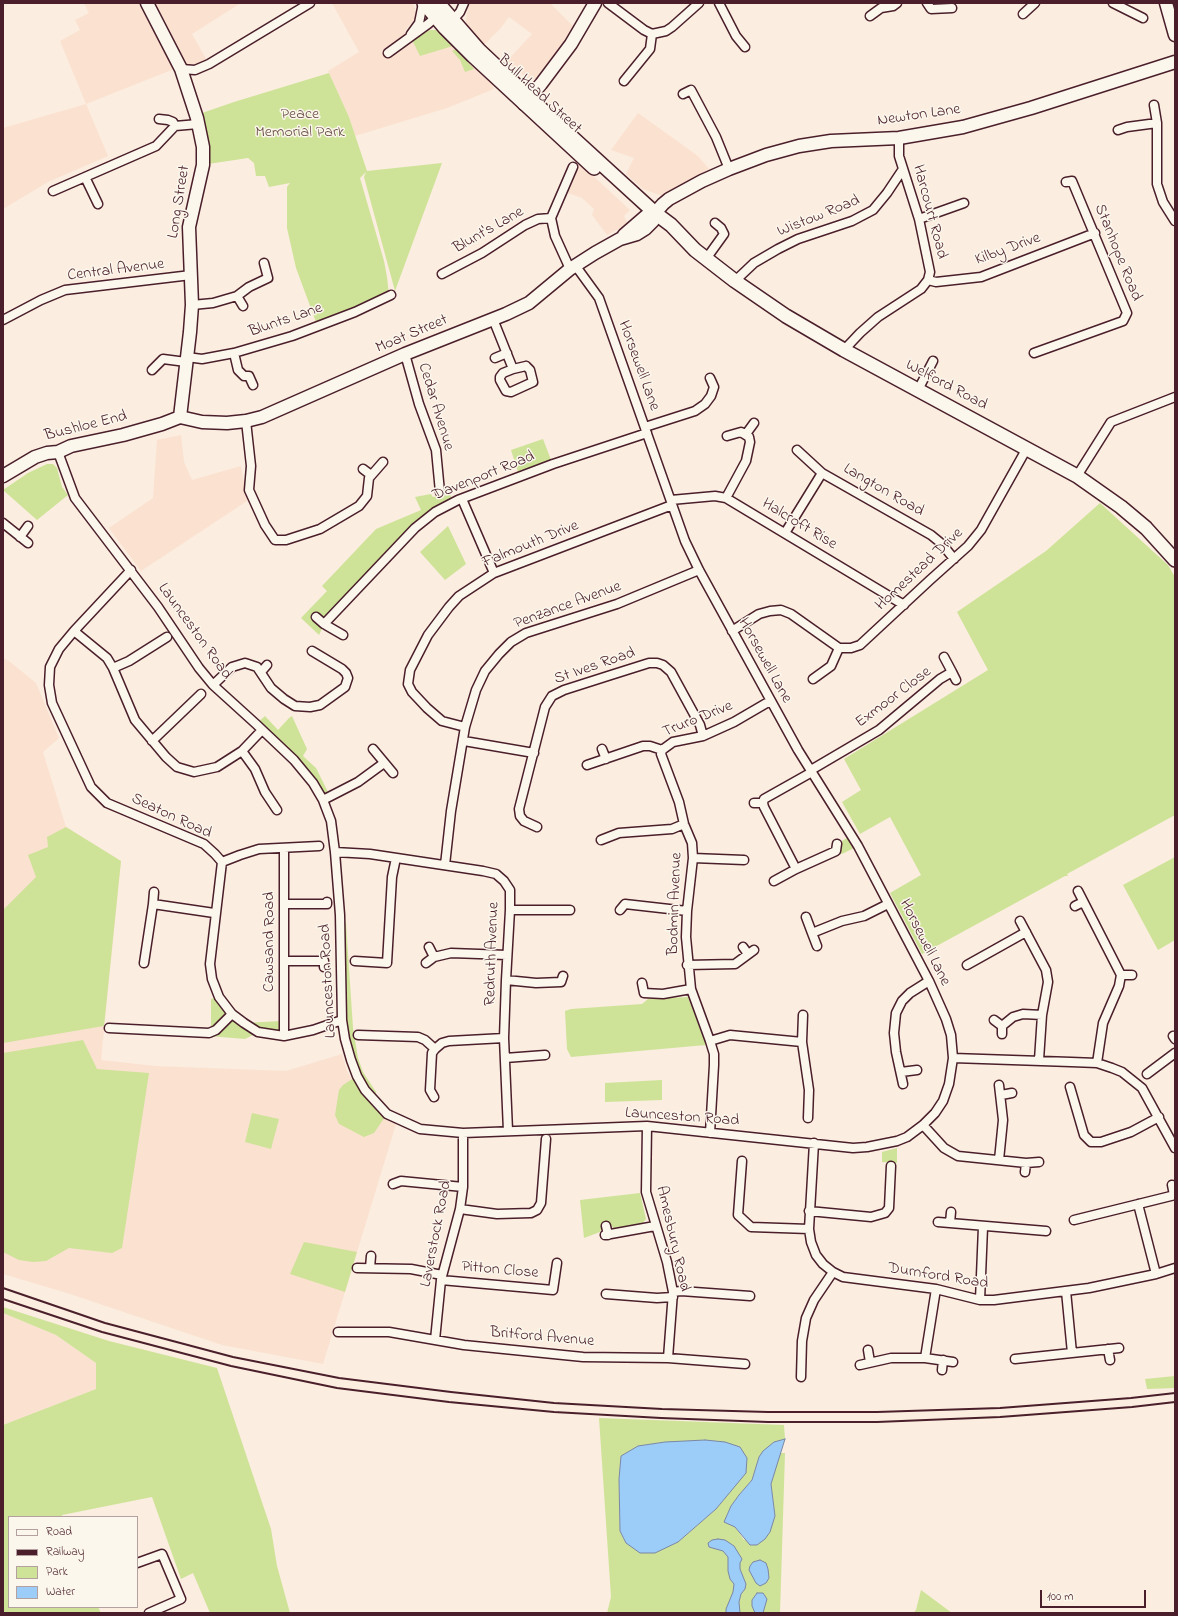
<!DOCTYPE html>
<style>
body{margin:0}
#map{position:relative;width:1178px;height:1616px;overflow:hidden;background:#fbeddf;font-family:"Indie Flower",sans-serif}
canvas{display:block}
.frame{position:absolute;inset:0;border:4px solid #4a1f2b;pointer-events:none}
.legend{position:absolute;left:8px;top:1516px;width:130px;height:92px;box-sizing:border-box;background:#fbf7ec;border:1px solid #b4a19f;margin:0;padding:5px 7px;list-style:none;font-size:12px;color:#4a1f2b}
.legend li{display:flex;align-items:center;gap:8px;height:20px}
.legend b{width:20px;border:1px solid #b4a19f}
.scale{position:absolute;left:1040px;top:1590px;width:106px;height:18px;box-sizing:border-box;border:2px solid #4a1f2b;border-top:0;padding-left:5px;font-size:12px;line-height:14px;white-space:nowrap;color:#4a1f2b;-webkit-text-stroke:3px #fbf7ec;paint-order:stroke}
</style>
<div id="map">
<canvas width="1178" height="1616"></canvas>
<div class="frame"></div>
<ul class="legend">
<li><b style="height:5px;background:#fbf7ec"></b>Road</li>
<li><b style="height:5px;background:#4a1f2b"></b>Railway</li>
<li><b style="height:11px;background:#cee398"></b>Park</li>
<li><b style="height:11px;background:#9cccf8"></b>Water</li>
</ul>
<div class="scale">100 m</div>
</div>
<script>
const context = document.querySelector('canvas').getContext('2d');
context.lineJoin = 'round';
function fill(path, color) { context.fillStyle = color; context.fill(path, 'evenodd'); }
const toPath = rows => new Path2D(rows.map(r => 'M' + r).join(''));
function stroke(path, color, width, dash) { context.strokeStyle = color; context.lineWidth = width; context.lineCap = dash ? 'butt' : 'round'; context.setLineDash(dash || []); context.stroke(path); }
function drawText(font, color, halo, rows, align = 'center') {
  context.font = font + ' "Indie Flower",sans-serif'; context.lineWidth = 3; context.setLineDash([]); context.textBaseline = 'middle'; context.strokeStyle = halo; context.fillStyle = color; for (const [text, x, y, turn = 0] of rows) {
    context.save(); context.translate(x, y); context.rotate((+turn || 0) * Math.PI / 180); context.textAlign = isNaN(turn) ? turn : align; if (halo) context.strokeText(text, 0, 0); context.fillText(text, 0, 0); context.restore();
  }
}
fill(toPath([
 [84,3,138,3,174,69,86,104,108,156,48,182,3,209,3,128,86,104,60,41,80,30,75,20,89,13],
 [151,3,241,3,192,34,209,64,181,69],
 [332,3,412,3,415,8,416,17,405,31,412,40,430,30,436,30,493,85,494,89,447,108,355,136,349,117,328,71,359,52],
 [469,3,550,3,573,26,558,51,537,78,531,81,506,62,532,34,509,17,500,29,484,45,477,40,465,25],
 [638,113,698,156,709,169,662,196,643,189,626,174,634,158,611,150],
 [577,161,630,210,624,216,628,224,607,235,592,215,594,209,582,198,565,192],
 [181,435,184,462,192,480,241,466,244,483,244,490,247,501,141,571,109,528,153,498,157,440],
 [3,658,9,661,36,683,59,738,43,752,66,827,121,861,101,1060,155,1066,286,1071,342,1054,347,1071,354,1084,368,1102,388,1121,396,1124,323,1364,222,1345,67,1293,3,1274],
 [3,1313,56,1335,96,1363,96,1389,3,1425]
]), '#fbe1d0');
fill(toPath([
 [430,30,436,30,453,46,420,56,412,40],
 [456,49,474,69,465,72,460,60,452,51],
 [329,73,349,117,367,171,442,163,395,291,364,177,366,172,360,178,384,261,387,277,389,295,327,320,316,322,296,268,287,228,287,187,290,183,269,187,265,176,256,176,254,163,248,158,208,164,202,113,234,102],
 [543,439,551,460,518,472,511,450],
 [47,464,53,464,57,468,62,487,68,495,37,520,3,490,28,473],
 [431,494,433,497,450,495,454,502,435,512,324,624,319,635,301,618,327,591,322,586,376,529,421,510,415,497],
 [1100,503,1168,565,1175,577,1175,815,1067,874,1068,876,1065,876,922,954,890,893,921,875,890,817,860,834,842,802,861,790,844,759,988,670,957,612,1046,551],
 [448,526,466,564,445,580,420,552],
 [265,716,278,730,289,718,292,716,307,749,303,756,316,768,330,796,323,800,313,783,256,724],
 [66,827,121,861,104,1026,3,1043,3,910,36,877,28,855,48,847,47,837],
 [852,835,858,846,842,854,836,851,837,844],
 [1175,857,1175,940,1158,950,1123,885],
 [340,915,346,923,353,1028,358,1058,363,1072,376,1092,377,1104,387,1114,374,1133,364,1137,339,1124,335,1115,339,1090,343,1085,357,1076,345,1039],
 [219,997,244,1023,281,1021,284,1036,259,1032,245,1039,208,1036,211,1027,211,999],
 [688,997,706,1045,571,1057,567,1049,565,1011,571,1009,642,1004,648,999],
 [83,1040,97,1069,149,1073,122,1248,112,1253,69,1248,46,1261,33,1262,19,1260,3,1252,3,1053],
 [662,1080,662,1100,605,1102,605,1083],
 [252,1113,279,1119,271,1149,245,1142],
 [897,1148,897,1163,882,1162,882,1152],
 [640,1193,646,1219,641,1225,613,1228,609,1222,603,1224,600,1232,584,1238,580,1200],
 [304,1242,357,1252,345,1292,290,1274],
 [3,1307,109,1341,217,1368,271,1529,277,1566,290,1613,210,1613,193,1573,181,1579,152,1497,62,1515,63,1517,9,1517,9,1607,98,1607,101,1613,3,1613,3,1425,96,1389,96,1363,56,1335,3,1313],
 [1175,1376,1175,1388,1147,1389,1145,1379],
 [599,1418,784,1425,785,1439,774,1442,759,1457,752,1480,739,1495,727,1514,744,1540,775,1516,771,1484,779,1453,785,1453,780,1613,607,1613,611,1597],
 [665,1442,732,1489,716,1509,678,1542,626,1543,620,1531,619,1479,621,1456,638,1446],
 [921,1590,952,1613,913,1613,916,1610]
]), '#cee398');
const water = toPath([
 [785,1439,771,1484,775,1516,770,1532,765,1539,757,1545,750,1545,735,1527,724,1522,731,1506,739,1495,752,1480,759,1457,763,1451,774,1442,785,1439],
 [705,1440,725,1442,740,1447,747,1458,746,1473,716,1509,678,1542,655,1553,640,1553,626,1543,620,1531,619,1479,621,1456,638,1446,665,1442,705,1440],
 [718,1539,725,1540,734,1546,742,1559,740,1563,740,1569,746,1584,745,1589,741,1594,739,1602,740,1613,726,1613,726,1609,733,1592,734,1584,730,1579,728,1571,728,1557,723,1551,709,1547,708,1543,712,1540,718,1539],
 [760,1560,766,1563,768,1569,769,1578,766,1583,760,1586,756,1583,749,1570,750,1566,753,1562,760,1560],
 [757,1593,763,1593,767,1599,763,1613,755,1613,752,1606,752,1600,757,1593]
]);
fill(water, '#9cccf8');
stroke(water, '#7b87a6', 1);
const street = toPath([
 [608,3,644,30,652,34,666,31,672,27,699,3],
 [719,3,736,36,745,47],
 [927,3,931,9,952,8],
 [1113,3,1143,18],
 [1023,14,1035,3],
 [870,16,881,8,893,6,897,3],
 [451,22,460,12,464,3],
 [411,34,419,23,423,3],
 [388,53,428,24,436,17,437,14],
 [181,69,195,70,209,64,310,3],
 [624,81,650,49,652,34],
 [683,94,691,90,716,137,729,169],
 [159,119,168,120,173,122,175,126],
 [1157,123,1157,184,1163,202,1175,221],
 [1118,130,1127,127,1157,123,1154,105],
 [85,177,98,204],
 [53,191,156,146,175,126,198,124],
 [919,219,964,203],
 [706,259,724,234,721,228,715,223],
 [570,269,555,236,551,218,573,167],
 [442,274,482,253,525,225,538,219,551,218],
 [928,280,936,282,981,277,1095,233],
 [735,281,754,263,778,249,798,239,852,221,873,210,887,193,903,169],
 [237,296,243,306],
 [192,305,213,303,237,296,249,287,268,278,264,263],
 [493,319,513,369],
 [3,320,41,300,65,290,191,275],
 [844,350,860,333,878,317,921,289,928,280,930,272,919,219,899,156,899,138],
 [234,353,238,370,244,376,249,376,253,385],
 [1034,353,1123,321,1127,313,1072,181,1066,182],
 [405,354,419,404,436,450,440,492],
 [187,357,202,359,234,353,292,336,355,312,391,295],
 [495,358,507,353],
 [526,366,530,370,533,382,511,392,506,391,500,380,500,377,503,373,513,369,526,366],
 [152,370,163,359,186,362],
 [918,390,933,361],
 [246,421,251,466,249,490,265,525,275,540,286,540,320,529,359,506,367,496,369,478,383,462],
 [645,427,695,411,705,404,711,396,714,387,710,378],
 [746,434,754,423],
 [797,450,822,473,931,535,942,544,954,559],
 [58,452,75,498,158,607,199,668,213,685,256,724,294,760,313,783,323,800,331,821,335,852,340,915,342,1020,345,1039,351,1060,357,1076,365,1090,387,1114,420,1129,463,1133,647,1126,853,1148,867,1147,897,1141,907,1137,923,1125,935,1113,943,1101,949,1084,953,1058,951,1035,946,1019,929,981,858,846,798,750,699,570,685,541,599,298,575,265],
 [363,469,371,475],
 [1077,476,1111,422,1175,397],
 [726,498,746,461,750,442,749,437,741,432,727,436],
 [462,499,494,573],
 [671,500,715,496,726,498,904,605],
 [3,523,28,543],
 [785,533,822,473],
 [20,537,28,526],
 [131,570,74,631,59,649,50,667,49,685,52,703,91,787,107,803,204,844,215,854,222,862,210,964,212,979,219,997,232,1014,244,1023,258,1032,284,1036,313,1030,342,1020],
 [316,617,324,624],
 [74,631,107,658,113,668,135,720,166,757,177,767,194,772,217,767,242,751,262,730],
 [732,631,759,614,770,611,781,610,791,614,839,648,851,648,860,645,930,580,968,546,981,530,1027,448],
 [343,635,324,624,415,528,435,512,458,500,553,464,647,433],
 [113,668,129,661,167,637],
 [261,672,267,665],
 [952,672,956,680],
 [813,679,831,666,839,648],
 [213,685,232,667,245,663,257,667,271,688,284,699,295,706,310,707,320,705,345,687,348,678,346,673,342,669,312,651],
 [465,727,442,721,427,708,412,692,408,684,410,670,428,635,449,607,459,596,494,573,672,505],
 [152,741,201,694],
 [464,741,534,753],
 [373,749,393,773],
 [602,749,606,759],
 [662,750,661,754,679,802,684,824,692,843,693,858,687,911,686,937,691,989,710,1041,714,1054,714,1065,710,1133],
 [242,751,255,769,265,792,277,810],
 [587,765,643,746,650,746,662,750,673,742,703,736,734,722,770,701],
 [811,770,879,730,940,679,952,672,944,657],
 [323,800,358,782,384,763],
 [754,803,763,803],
 [537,827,524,821,520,816,519,809,545,707,552,696,564,690,611,675,649,663,657,663,663,665,671,672,700,725,703,736],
 [601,840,619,833,672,829,684,824],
 [284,848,284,1036],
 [335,852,370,854,483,871,496,874,504,881,510,890,510,910,506,980,504,1038,508,1131],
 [693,858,744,860],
 [222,862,240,855,259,849,319,846],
 [445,865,451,811,465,727,476,690,485,671,499,654,511,642,526,633,617,604,699,570],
 [796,869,836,851,837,844],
 [774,881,796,869,764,807,763,803,764,799,812,772],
 [1078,891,1121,975,1119,986,1103,1023,1097,1063],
 [153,904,154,892],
 [284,904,327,904,327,902],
 [1075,906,1083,902],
 [510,910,570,910],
 [620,910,625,904,687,911],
 [806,917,812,933],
 [1020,921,1046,970,1048,982,1042,1015,1039,1060],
 [817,946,812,933,842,921,864,916,888,904],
 [429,947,434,957],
 [743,947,748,954],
 [285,961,324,961,324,967],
 [355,961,387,963,392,877,396,858],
 [144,963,153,904,214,913],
 [426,963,434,957,451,953,507,955],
 [687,965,735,964,754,950],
 [967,965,1026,932],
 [1121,975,1132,975],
 [506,980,536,983,561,982,563,976],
 [642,983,644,993,663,994,691,989],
 [994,1020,1002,1026,1002,1034],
 [1002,1026,1013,1017,1023,1014,1042,1015],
 [109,1028,209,1033,216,1030,232,1014],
 [358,1035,418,1037,425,1040,435,1049],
 [1173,1036,1175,1039],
 [710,1041,730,1035,802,1042,809,1090,808,1118],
 [802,1042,803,1015],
 [505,1058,545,1055],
 [953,1058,1071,1062,1097,1063,1112,1068,1122,1072,1142,1088,1175,1148],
 [901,1072,917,1070],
 [1147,1074,1175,1053],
 [903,1084,896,1052,894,1033,896,1013,902,1001,910,993,929,981],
 [999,1085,1003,1120,999,1160],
 [1070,1087,1084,1135,1091,1142,1101,1142,1131,1132,1159,1117],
 [1001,1095,1012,1093],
 [434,1097,430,1090,432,1053,435,1049,442,1043,449,1041,504,1038],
 [923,1125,944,1148,958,1156,1026,1163,1039,1162],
 [647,1126,646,1192,667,1262,673,1292,668,1358],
 [814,1143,809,1229,811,1242,816,1255,823,1264,833,1272,843,1277,936,1289,980,1300,994,1300,1089,1288,1156,1274,1175,1268],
 [742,1161,738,1215,751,1227,809,1229],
 [1025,1172,1026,1163],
 [393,1184,401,1181,463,1187],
 [1172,1185,1174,1195],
 [1138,1204,1156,1274],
 [460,1209,497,1214,531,1213,537,1210,541,1203,546,1139],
 [809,1211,871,1217,885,1213,889,1208,891,1166],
 [1074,1220,1175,1195],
 [938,1222,1046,1231],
 [950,1223,951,1212],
 [606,1226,608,1235],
 [605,1235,655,1226],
 [357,1268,411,1269,442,1275],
 [370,1268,371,1256],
 [441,1280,553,1290,557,1263],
 [1066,1291,1072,1353],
 [673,1292,681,1291,750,1296],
 [606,1294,657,1298,673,1297],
 [980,1300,983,1227],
 [338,1332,389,1332,464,1345,583,1357,668,1358,745,1364],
 [435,1340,441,1280,460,1209,463,1187,463,1133],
 [1108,1349,1110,1360],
 [868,1350,870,1362],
 [925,1358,936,1289],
 [1015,1359,1119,1348],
 [860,1365,891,1358,925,1358,953,1362],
 [942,1370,943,1360],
 [801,1377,802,1341,806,1318,814,1300,833,1272],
 [137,1563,162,1554,181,1599,149,1613]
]);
const secondary = toPath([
 [147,3,181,69,197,118,203,147,203,165,189,227,192,305,190,332,180,417],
 [1166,3,1175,35],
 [524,104,541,84,571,44,595,3],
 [624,235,646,216,655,213],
 [180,417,202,422,227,423,246,421,262,417,405,354,506,314,529,303,570,269,595,253,620,239,637,234,645,229,653,221,655,213,663,204,669,199,702,181,729,169,766,155,799,146,831,141,899,138,963,127,1031,108,1175,62],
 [3,476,35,457,47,453,58,452,71,446,123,435,162,424,180,417]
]);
const primary = toPath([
 [424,3,445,28,473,56,594,168],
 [438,3,479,50,550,117,655,213,671,225,695,250,735,281,786,316,844,350,1077,476,1121,507,1146,528,1175,560]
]);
stroke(street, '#4a1f2b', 11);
stroke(secondary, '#4a1f2b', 15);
stroke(primary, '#4a1f2b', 16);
stroke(street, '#fbf7ec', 8);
stroke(secondary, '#fbf7ec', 12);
stroke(primary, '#fbf7ec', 13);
stroke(toPath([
 [3,1288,105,1323,233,1357,339,1378,451,1392,554,1403,662,1409,768,1412,877,1412,1000,1408,1131,1398,1175,1393],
 [3,1299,102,1332,231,1366,337,1388,449,1402,554,1412,661,1418,768,1422,877,1422,1000,1417,1132,1407,1175,1402]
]), '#4a1f2b', 2);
drawText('16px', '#4a1f2b', '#fbf7ec', [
 ["Bull Head Street",539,95,43],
 ["Newton Lane",919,116,-8],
 ["Long Street",180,202,-81],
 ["Harcourt Road",929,212,75],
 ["Wistow Road",819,217,-22],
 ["Blunt's Lane",489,231,-30],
 ["Kilby Drive",1008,250,-20],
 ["Stanhope Road",1117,253,68],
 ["Central Avenue",116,271,-7],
 ["Blunts Lane",286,321,-19],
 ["Moat Street",412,335,-23],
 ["Horsewell Lane",638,366,70],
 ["Welford Road",946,386,28],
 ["Cedar Avenue",435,407,73],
 ["Bushloe End",86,427,-14],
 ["Davenport Road",484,477,-22],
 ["Langton Road",883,491,30],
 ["Halcroft Rise",799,525,31],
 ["Falmouth Drive",531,545,-22],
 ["Homestead Drive",920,570,-43],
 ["Penzance Avenue",568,606,-20],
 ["Launceston Road",194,632,54],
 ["Horsewell Lane",764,661,61],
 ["St Ives Road",595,667,-19],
 ["Exmoor Close",894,698,-37],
 ["Truro Drive",698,720,-22],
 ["Seaton Road",171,817,25],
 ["Bodmin Avenue",676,904,-88],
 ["Cawsand Road",270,942,-90],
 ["Horsewell Lane",924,943,63],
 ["Redruth Avenue",493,954,-88],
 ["Launceston Road",329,981,-93],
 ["Launceston Road",682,1118,4],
 ["Laverstock Road",437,1234,-79],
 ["Amesbury Road",672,1239,77],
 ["Pitton Close",500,1271,5],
 ["Durnford Road",938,1277,9],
 ["Britford Avenue",542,1338,5]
]);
drawText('16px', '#6b5046', '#fbf7ec', [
 ["Peace",300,115],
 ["Memorial Park",300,133]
]);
</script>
